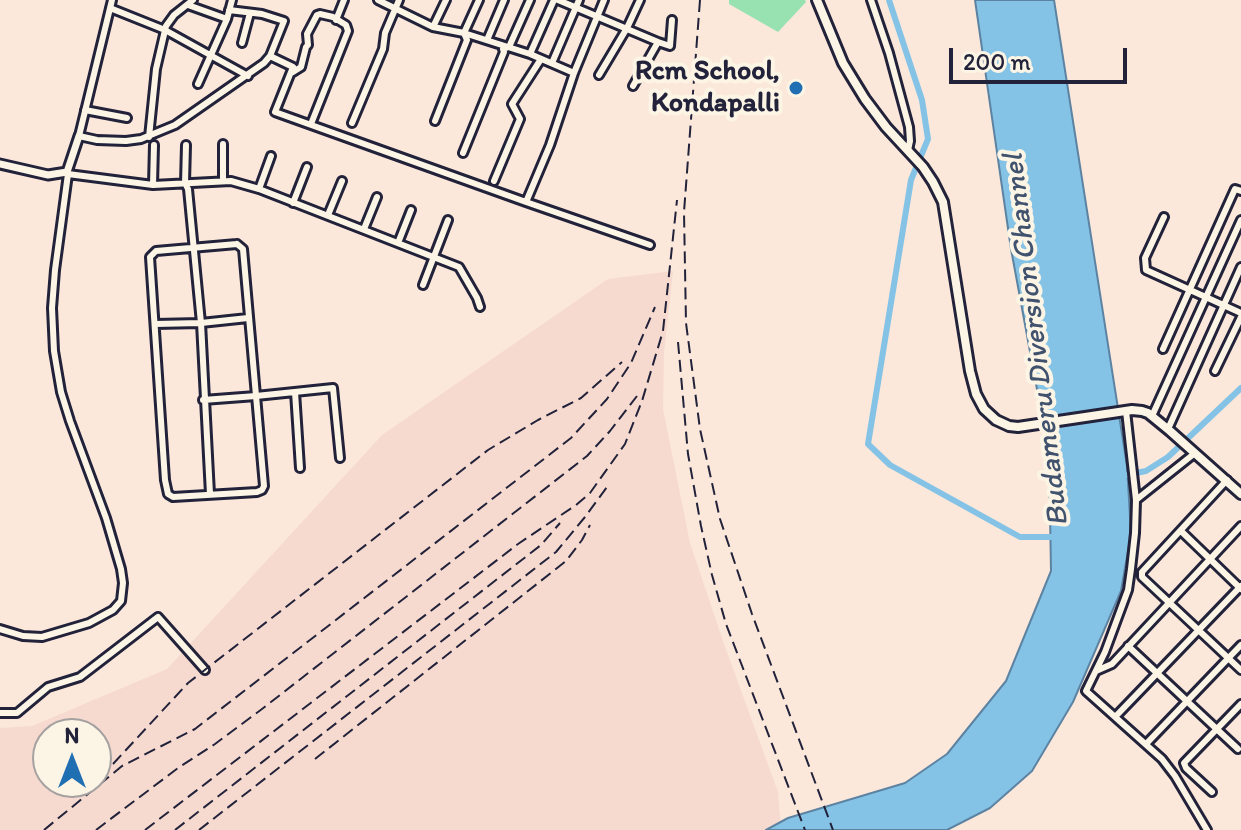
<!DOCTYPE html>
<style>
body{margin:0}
#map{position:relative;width:1241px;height:830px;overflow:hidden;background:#fbe8da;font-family:Itim,sans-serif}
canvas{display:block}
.north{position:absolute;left:32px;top:718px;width:80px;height:80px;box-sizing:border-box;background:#fcf5e5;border:2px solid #a5a1a1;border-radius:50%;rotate:0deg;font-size:22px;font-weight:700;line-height:32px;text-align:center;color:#22223b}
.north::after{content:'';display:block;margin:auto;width:28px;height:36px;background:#1f6fb2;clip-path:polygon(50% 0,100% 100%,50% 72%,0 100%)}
.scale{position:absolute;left:949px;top:48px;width:178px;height:36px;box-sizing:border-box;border:4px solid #22223b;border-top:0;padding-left:10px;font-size:24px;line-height:28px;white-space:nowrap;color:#22223b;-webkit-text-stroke:6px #fcf5e5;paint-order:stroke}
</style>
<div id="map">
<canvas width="1241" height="830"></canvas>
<div class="north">N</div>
<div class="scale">200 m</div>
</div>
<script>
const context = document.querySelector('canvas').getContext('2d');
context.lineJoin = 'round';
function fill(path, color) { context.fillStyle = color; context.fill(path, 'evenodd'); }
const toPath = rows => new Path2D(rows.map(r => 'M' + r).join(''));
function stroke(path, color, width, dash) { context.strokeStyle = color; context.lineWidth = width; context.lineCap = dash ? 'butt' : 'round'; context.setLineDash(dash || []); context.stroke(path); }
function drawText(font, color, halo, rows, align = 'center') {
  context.font = font + ' Itim,sans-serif'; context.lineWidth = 8; context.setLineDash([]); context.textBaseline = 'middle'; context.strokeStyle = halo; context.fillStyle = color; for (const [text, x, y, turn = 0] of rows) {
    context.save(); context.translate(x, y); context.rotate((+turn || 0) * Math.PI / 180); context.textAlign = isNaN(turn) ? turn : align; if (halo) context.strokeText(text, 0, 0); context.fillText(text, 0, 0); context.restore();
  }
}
fill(toPath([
 [673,271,664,353,663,409,690,543,723,641,778,792,781,830,0,830,0,728,32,726,167,669,382,435,608,279],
 [48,734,96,734,96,782,48,782]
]), '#f6dacf');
fill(toPath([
 [729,0,805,0,806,2,778,32,729,4]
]), '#98e1b1');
const water = toPath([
 [975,0,1054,0,1127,466,1131,534,1121,591,1073,702,1032,771,990,808,947,830,766,830,788,818,905,783,947,754,1006,681,1051,571,1049,454,1011,249,975,0]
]);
fill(water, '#85c3e6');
stroke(water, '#5d83a2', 2);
stroke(toPath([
 [889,0,922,100,928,139,911,180,868,444,890,465,1020,537,1057,537],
 [1121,476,1146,471,1168,457,1241,388]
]), '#85c3e6', 6);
const minor = toPath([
 [112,0,79,136,97,140,126,141,141,139,175,125,264,63,270,56,284,21,262,14,229,10],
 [378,0,433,27,464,33,530,54,574,73],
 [558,0,658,42,633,86],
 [871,0,889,53,909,127,910,141,908,150],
 [188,5,227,19],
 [110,8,165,30,248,76],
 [336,20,344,0],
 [433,27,446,0],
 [487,40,504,0],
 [658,42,670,46,672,20],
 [242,43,250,13],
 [530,54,554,0],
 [270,56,293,67,275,112,526,202,550,145,574,73,604,0],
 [552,63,579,0],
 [293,72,301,67,306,47,308,45,307,34,317,15,320,14,333,17,346,25,348,31,311,124],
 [599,75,627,28,640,0],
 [198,84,227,19,232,0],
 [85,110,127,118],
 [435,121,467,40,464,33,479,0],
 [352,123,383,49,385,33,399,0],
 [149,137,156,69,166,26,174,15,193,0],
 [186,145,185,183,188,189,201,323,210,494],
 [463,153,504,52,503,49,509,47,530,0],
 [68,174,153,185,231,181,259,189,459,267,477,298,480,307],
 [223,181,223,144],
 [494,181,520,119,512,104,541,59],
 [153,185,154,145],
 [259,189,271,156],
 [526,202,650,245],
 [293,203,307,167],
 [328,215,342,181],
 [1164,217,1145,258,1146,270,1241,313],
 [364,229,377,197],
 [398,243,411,210],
 [237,244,243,249,264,486,262,490,257,492,173,497,168,494,165,480,150,257,156,251,237,244],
 [423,285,448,220],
 [155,324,201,323,248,318],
 [1163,349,1235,189,1241,191],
 [1215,371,1241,317],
 [295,392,300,468],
 [203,400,256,396,333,388,340,458],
 [1126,411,1136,500,1135,533,1131,569,1128,590,1105,652,1086,691,1162,759,1175,776,1207,830],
 [1152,416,1241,220],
 [1168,429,1241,267],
 [1227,480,1142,572,1142,577,1241,670],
 [1136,500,1195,453],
 [1181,531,1241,589],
 [0,629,23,636,42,637,89,623,113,610,121,601,123,583,121,569,106,518,70,421,61,392,54,351,52,308,55,270,68,174,67,172],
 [1128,646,1238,749],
 [1096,671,1112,664,1241,526],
 [0,713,17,713,48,687,80,677,158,617,205,670],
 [1116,716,1241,586],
 [1146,744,1241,645],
 [1212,792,1186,768,1184,763,1241,704]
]);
const tertiary = toPath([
 [0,164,48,175,67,172,79,136]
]);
const secondary = toPath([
 [817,0,843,63,865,99,886,127,923,167,933,182,943,202,970,371,976,394,984,409,996,420,1009,426,1018,427,1132,410,1142,411,1148,413,1170,431,1241,494]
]);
stroke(minor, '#22223b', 12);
stroke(tertiary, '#22223b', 13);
stroke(secondary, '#22223b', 14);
stroke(minor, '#fcf5e5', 6);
stroke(tertiary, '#fcf5e5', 7);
stroke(secondary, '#fcf5e5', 8);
stroke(toPath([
 [700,0,684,212,686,323,700,429,720,519,752,614,833,830],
 [678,342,688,454,701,526,712,575,726,624,805,830],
 [315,759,566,561,582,540,590,525],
 [113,764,188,683,488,450,538,420,581,398,622,362],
 [44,830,122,766,195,729,571,438,607,399,631,363,655,307],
 [96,830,178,768,215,744,262,709,587,456,610,431,637,396],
 [145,830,518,544,576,505,590,493,625,444,642,401,663,331,677,200],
 [175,830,541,545,560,523],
 [199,830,556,552,585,517,607,487]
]), '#22223b', 2, [12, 6]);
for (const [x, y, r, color] of [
 [796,88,8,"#1f6fb2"]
]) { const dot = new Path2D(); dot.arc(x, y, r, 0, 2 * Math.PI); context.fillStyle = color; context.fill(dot); stroke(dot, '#fcf5e5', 3); }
drawText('bold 28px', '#22223b', '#fcf5e5', [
 ["Rcm School,",780,72],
 ["Kondapalli",780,104]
], 'right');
drawText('italic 30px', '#40526e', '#fcf5e5', [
 ["Budameru Diversion Channel",1037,340,-97]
]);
</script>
